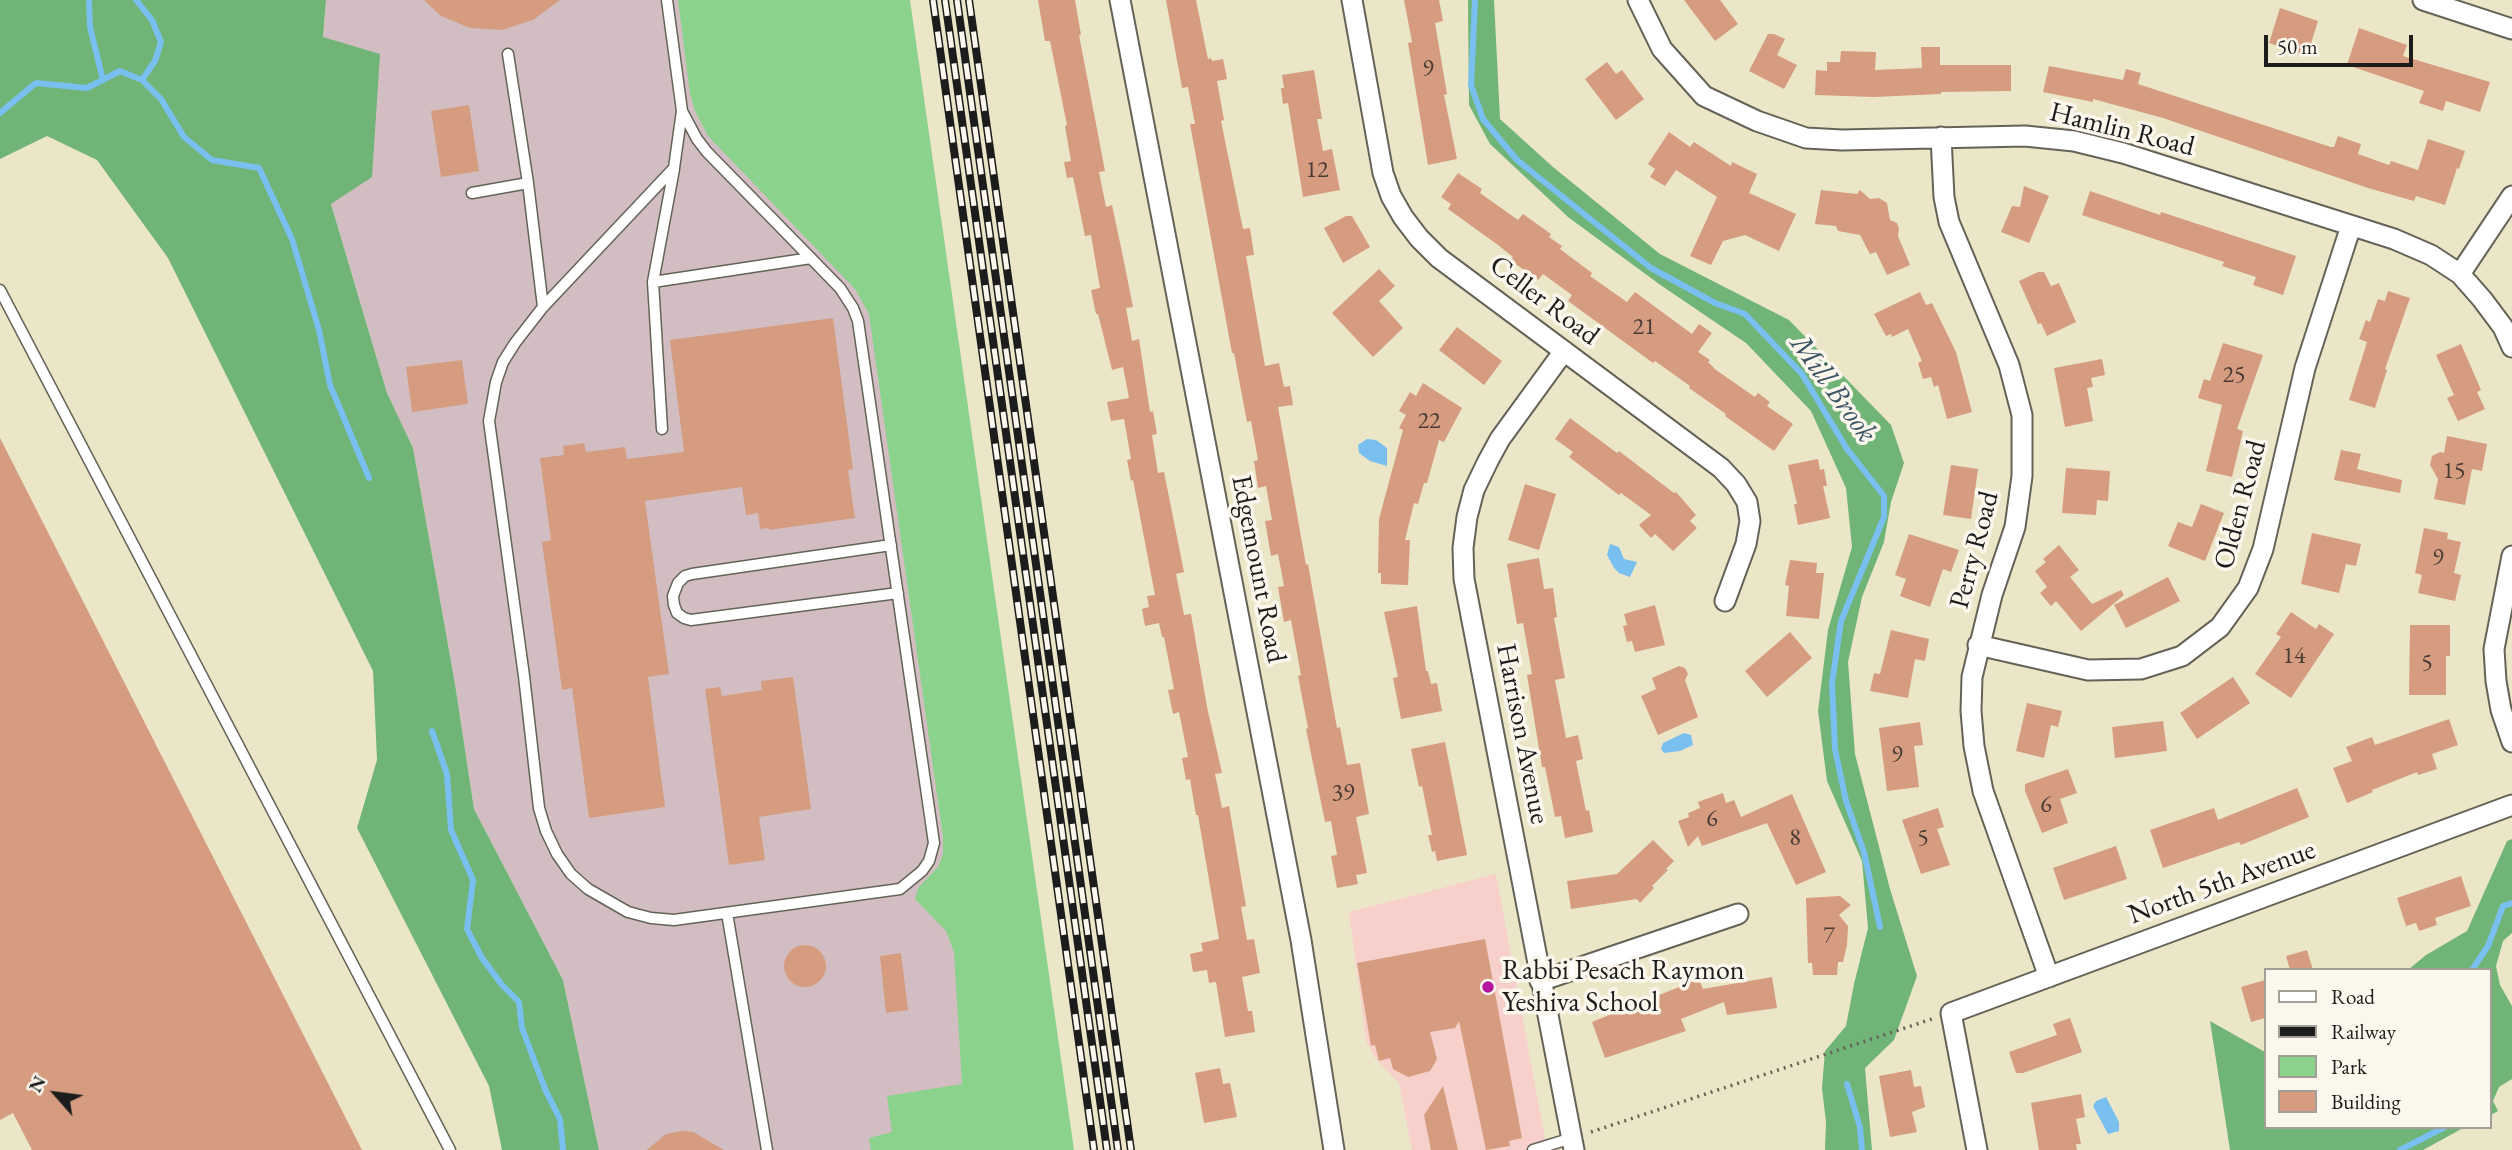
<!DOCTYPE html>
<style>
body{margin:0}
#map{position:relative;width:2512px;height:1150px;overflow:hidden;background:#ece6c8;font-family:"EB Garamond",serif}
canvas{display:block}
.legend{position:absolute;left:2264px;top:968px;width:228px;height:161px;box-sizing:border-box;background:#fbf7ec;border:2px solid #a29f99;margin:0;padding:9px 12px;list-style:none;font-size:21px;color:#1c1c1c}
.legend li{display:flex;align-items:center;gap:14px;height:35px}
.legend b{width:35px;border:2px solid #a29f99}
.north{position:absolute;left:21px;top:1059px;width:70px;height:70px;-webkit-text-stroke:5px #fbf7ec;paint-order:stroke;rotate:298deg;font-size:19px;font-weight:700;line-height:28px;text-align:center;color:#1c1c1c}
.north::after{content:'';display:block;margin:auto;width:24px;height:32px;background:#1c1c1c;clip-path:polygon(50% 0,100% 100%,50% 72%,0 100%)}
.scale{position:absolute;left:2264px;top:35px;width:149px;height:32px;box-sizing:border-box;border:4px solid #1c1c1c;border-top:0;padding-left:9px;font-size:21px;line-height:24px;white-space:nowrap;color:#1c1c1c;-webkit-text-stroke:5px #fbf7ec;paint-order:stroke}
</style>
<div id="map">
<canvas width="2512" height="1150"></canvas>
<ul class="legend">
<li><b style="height:9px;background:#fff"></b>Road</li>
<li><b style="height:9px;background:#1c1c1c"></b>Railway</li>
<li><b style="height:19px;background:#8bd28d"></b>Park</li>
<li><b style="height:19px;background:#d59c7f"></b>Building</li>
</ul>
<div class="north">N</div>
<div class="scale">50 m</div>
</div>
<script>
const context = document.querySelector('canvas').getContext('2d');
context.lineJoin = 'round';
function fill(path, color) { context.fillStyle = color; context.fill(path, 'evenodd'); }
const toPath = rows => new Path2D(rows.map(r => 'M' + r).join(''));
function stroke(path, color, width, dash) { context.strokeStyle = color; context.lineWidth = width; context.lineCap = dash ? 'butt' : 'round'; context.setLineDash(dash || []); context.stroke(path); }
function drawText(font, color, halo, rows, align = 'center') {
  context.font = font + ' "EB Garamond",serif'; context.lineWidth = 7; context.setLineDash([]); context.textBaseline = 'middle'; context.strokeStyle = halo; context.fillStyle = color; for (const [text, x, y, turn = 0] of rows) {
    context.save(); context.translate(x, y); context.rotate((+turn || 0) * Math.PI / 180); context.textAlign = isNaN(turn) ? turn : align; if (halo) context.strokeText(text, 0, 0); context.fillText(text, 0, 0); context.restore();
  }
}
fill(toPath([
 [1496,874,1547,1150,1412,1150,1399,1083,1375,1058,1366,1040,1349,912]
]), '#f7d0cb');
fill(toPath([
 [326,0,846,0,997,1150,599,1150,563,980,474,809,455,684,413,448,387,393,331,204,323,37]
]), '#d2bec2');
fill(toPath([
 [678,0,910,0,1074,1150,871,1150,869,1138,892,1132,887,1096,962,1084,954,952,946,931,915,899,918,888,938,867,943,854,943,837,869,314,855,289,708,136,695,111,690,94]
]), '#8bd28d');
fill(toPath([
 [0,0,326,0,323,37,380,54,372,177,331,204,387,393,413,448,455,684,474,809,563,980,599,1150,502,1150,489,1086,357,828,377,760,373,671,168,258,97,160,47,136,0,159],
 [1468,0,1494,0,1500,119,1553,167,1660,254,1789,320,1891,425,1904,463,1891,502,1884,542,1862,597,1848,662,1855,754,1890,889,1917,976,1894,1040,1865,1068,1872,1150,1825,1150,1826,1122,1822,1088,1825,1051,1846,1026,1854,984,1868,928,1862,861,1827,781,1818,711,1828,630,1852,547,1846,488,1811,411,1746,343,1659,284,1568,217,1490,144,1469,105],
 [2512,839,2512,933,2503,941,2496,966,2500,985,2512,1006,2512,1079,2499,1087,2493,1101,2498,1111,2491,1115,2489,1112,2489,970,2408,970,2426,955,2467,931,2507,841],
 [2210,1021,2265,1052,2265,1127,2465,1127,2423,1150,2230,1150]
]), '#70b478');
fill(toPath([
 [1367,439,1376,440,1387,448,1387,466,1370,461,1359,453,1358,445],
 [1610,544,1619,547,1624,559,1637,562,1630,577,1619,573,1614,568,1607,555],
 [1684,733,1691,735,1693,745,1680,751,1664,753,1661,749,1663,743],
 [2106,1097,2119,1122,2119,1131,2108,1134,2093,1106,2096,1101]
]), '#79c0f1');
stroke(toPath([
 [89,0,90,27,103,80],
 [136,0,152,20,161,42,155,61,142,80],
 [1475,0,1471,85,1483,119,1517,160,1651,268,1715,303,1745,314,1802,374,1847,449,1884,496,1884,517,1841,621,1832,683,1835,749,1846,801,1864,852,1880,927],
 [0,113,36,83,87,88,120,71,142,80,161,99,184,137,212,160,259,168,292,239,319,330,330,385,369,478],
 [432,731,447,774,451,830,473,880,467,929,482,958,502,985,519,1002,522,1028,545,1089,560,1119,563,1150],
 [2472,970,2488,946,2503,906,2512,903],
 [1847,1084,1860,1127,1862,1150],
 [2400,1150,2445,1127]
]), '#79c0f1', 6);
fill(toPath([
 [424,0,560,0,533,20,502,30,470,28,441,16],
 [1038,0,1075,0,1081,35,1079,35,1105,171,1099,172,1106,207,1112,205,1123,257,1133,307,1126,308,1132,341,1139,339,1150,412,1153,411,1157,434,1152,435,1158,473,1164,472,1184,572,1176,574,1184,615,1191,614,1207,707,1222,773,1215,774,1222,808,1229,806,1246,906,1241,907,1247,940,1254,939,1260,973,1242,977,1248,1011,1252,1011,1255,1032,1225,1037,1216,982,1209,983,1207,970,1193,972,1190,954,1203,951,1201,943,1219,939,1198,815,1196,815,1190,779,1186,780,1182,758,1188,757,1179,712,1173,714,1168,690,1174,689,1164,637,1162,637,1159,623,1145,626,1142,609,1149,607,1147,596,1155,595,1133,480,1131,481,1127,460,1131,459,1124,419,1111,421,1107,402,1129,398,1123,367,1112,370,1098,314,1096,314,1091,290,1100,288,1091,235,1085,236,1073,177,1067,178,1064,162,1071,161,1065,126,1067,125,1050,41,1045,41],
 [1166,0,1196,0,1208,59,1211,58,1212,61,1223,59,1227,79,1217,81,1224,120,1221,121,1243,229,1250,228,1254,255,1246,256,1265,366,1279,363,1284,387,1290,386,1293,405,1278,407,1306,565,1308,564,1337,728,1340,727,1347,765,1360,763,1369,814,1356,817,1367,873,1356,875,1358,884,1337,888,1331,856,1337,855,1331,821,1325,822,1306,729,1308,728,1298,676,1301,675,1291,620,1284,622,1278,587,1284,586,1278,554,1271,556,1265,521,1272,520,1266,486,1258,488,1254,461,1258,460,1251,421,1247,422,1234,353,1232,353,1190,124,1195,124,1188,87,1182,88],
 [1404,0,1439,0,1443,21,1435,23,1447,94,1444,95,1457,159,1428,165,1408,43,1412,42],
 [1684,0,1720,0,1738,24,1715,41],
 [2280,8,2318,21,2307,56,2269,43],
 [2359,28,2407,45,2403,56,2490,82,2480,112,2446,101,2443,111,2419,103,2424,91,2347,65],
 [1768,34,1774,34,1785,39,1777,55,1797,65,1784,89,1749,71],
 [1921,47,1940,47,1940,65,2011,65,2011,91,1941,92,1941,94,1874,97,1815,95,1816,70,1827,71,1827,62,1840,62,1841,51,1876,52,1875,70,1922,68],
 [1607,62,1616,74,1622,70,1644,99,1616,120,1585,79],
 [2049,66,2123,80,2126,69,2141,73,2138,84,2331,147,2334,147,2338,136,2361,144,2358,154,2389,165,2391,161,2418,170,2428,139,2465,151,2459,169,2457,168,2445,205,2416,196,2414,201,2368,188,2163,118,2093,99,2093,102,2043,92],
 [1314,70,1322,119,1317,119,1323,151,1332,149,1340,190,1303,197,1288,103,1283,104,1281,88,1284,88,1282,75],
 [469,105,479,171,441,177,431,111],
 [1669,132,1690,147,1694,142,1731,166,1732,162,1757,174,1749,193,1796,214,1779,251,1745,235,1723,241,1711,265,1690,256,1717,197,1676,170,1665,186,1650,177,1655,169,1648,164],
 [1458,173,1482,189,1480,193,1518,220,1523,214,1551,234,1549,237,1562,246,1560,249,1592,273,1590,276,1627,302,1635,292,1692,334,1699,324,1712,333,1698,352,1710,360,1708,362,1716,370,1755,397,1758,393,1770,402,1767,406,1793,424,1774,451,1725,416,1726,414,1689,388,1690,386,1655,361,1653,363,1568,301,1572,295,1543,274,1538,280,1510,260,1513,257,1498,245,1448,209,1451,204,1441,197],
 [2024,186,2049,196,2029,243,2001,232,2012,206,2020,207],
 [1821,190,1857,194,1860,190,1870,199,1879,198,1887,203,1890,220,1897,223,1899,229,1898,236,1910,265,1887,275,1876,252,1870,254,1860,235,1838,231,1836,226,1815,224],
 [2090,191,2160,215,2161,212,2296,256,2283,295,2253,285,2256,277,2222,266,2224,262,2082,215],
 [1346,216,1352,216,1370,247,1343,263,1324,228],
 [1379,269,1395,286,1379,301,1403,328,1373,357,1332,313],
 [2038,272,2044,272,2051,286,2059,283,2076,322,2047,336,2041,323,2038,324,2019,281],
 [2388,291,2410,298,2385,369,2387,370,2375,408,2349,400,2367,342,2359,339,2366,320,2370,322,2378,299,2385,301],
 [1920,292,1926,305,1932,303,1956,352,1972,412,1947,419,1938,385,1934,387,1931,377,1923,379,1918,363,1922,361,1908,329,1892,337,1891,334,1886,336,1874,314],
 [833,318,853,469,848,470,855,518,769,530,769,528,760,529,758,513,746,515,742,487,645,501,669,674,648,677,665,807,589,818,572,688,562,690,542,542,551,540,540,458,564,455,563,446,584,443,586,452,625,447,627,459,684,452,670,340],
 [1457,327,1502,361,1484,385,1439,350],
 [2223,343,2263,355,2237,429,2243,431,2232,477,2206,471,2222,405,2198,398,2204,379,2210,381],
 [2461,344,2481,390,2477,392,2485,409,2458,421,2447,398,2454,395,2436,355],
 [2102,359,2105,375,2091,378,2093,387,2087,388,2093,421,2065,427,2054,368],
 [462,360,468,404,412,412,406,367],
 [1423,383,1462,408,1444,442,1439,440,1427,483,1424,483,1418,504,1414,503,1405,540,1410,540,1408,585,1381,584,1381,573,1378,573,1379,519,1403,430,1399,428,1406,415,1399,411,1410,392,1416,396],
 [1570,418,1617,453,1619,451,1674,493,1676,492,1696,515,1690,521,1697,528,1673,551,1655,534,1651,538,1639,525,1651,515,1621,493,1619,495,1569,457,1573,452,1555,439],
 [2447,436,2487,444,2482,471,2472,469,2465,505,2434,499,2438,479,2430,465,2432,456,2440,452,2444,453],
 [0,438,362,1150,32,1150,13,1113,0,1120],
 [2341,450,2361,454,2357,469,2402,480,2400,493,2334,480],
 [1818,459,1820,470,1824,469,1827,486,1823,486,1830,518,1798,525,1794,504,1797,504,1788,465],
 [1951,465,1978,469,1971,519,1943,515],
 [2066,468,2110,471,2108,501,2097,500,2096,515,2062,513],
 [1525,484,1556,494,1539,550,1508,540],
 [2201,504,2224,513,2205,561,2168,546,2178,522,2192,527],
 [2424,528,2448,533,2447,539,2461,542,2454,573,2461,575,2455,601,2418,593,2422,575,2415,573],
 [2312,533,2361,544,2356,566,2346,564,2339,593,2301,584],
 [1909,534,1959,550,1951,572,1943,569,1930,607,1900,596,1906,579,1895,575],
 [2059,545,2079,570,2070,577,2092,604,2121,590,2124,595,2081,631,2056,601,2051,606,2040,593,2047,587,2035,571,2046,562,2043,559],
 [1539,558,1544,589,1553,588,1557,617,1554,618,1565,678,1555,680,1566,738,1578,735,1583,759,1576,761,1586,811,1589,810,1593,832,1565,838,1561,816,1555,817,1545,767,1542,767,1527,675,1532,674,1523,623,1517,624,1507,564],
 [1790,560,1817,563,1816,573,1824,573,1819,619,1786,616,1789,586,1785,585],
 [2168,577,2180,601,2126,628,2114,605],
 [1655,605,1665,645,1635,652,1632,641,1627,642,1623,626,1627,625,1624,614],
 [1417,606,1426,671,1428,671,1431,684,1437,683,1442,711,1401,719,1393,678,1398,677,1384,612],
 [2291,612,2316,629,2319,624,2334,634,2291,698,2255,674,2281,637,2276,634],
 [2410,625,2450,625,2450,656,2446,656,2446,695,2409,695],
 [1891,630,1929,639,1925,661,1915,659,1908,698,1870,691,1874,673,1880,674],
 [1790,632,1812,658,1767,697,1745,671],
 [1679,666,1685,668,1688,674,1685,680,1698,717,1658,735,1641,696,1656,689,1652,678],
 [793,677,811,809,759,817,765,860,729,865,705,689,720,687,722,696,762,690,761,681],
 [2233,677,2250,703,2197,739,2180,713],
 [2027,703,2062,711,2058,727,2051,725,2044,758,2016,751],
 [2449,719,2458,745,2432,754,2437,769,2418,775,2417,772,2372,790,2373,792,2347,803,2333,768,2352,761,2346,747,2372,737,2375,745],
 [2163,721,2167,751,2115,758,2112,727],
 [1920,722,1923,745,1914,746,1919,787,1887,791,1879,728],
 [1445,742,1467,855,1437,861,1435,851,1432,852,1428,835,1432,835,1422,786,1419,787,1411,749],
 [2068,769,2077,793,2060,799,2068,823,2042,833,2025,791,2025,784],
 [2297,788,2309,817,2241,845,2239,842,2163,868,2150,830,2214,808,2218,820],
 [1723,793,1726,803,1734,800,1741,817,1792,794,1826,872,1796,885,1767,823,1702,846,1698,836,1688,847,1678,821,1689,817,1688,813,1700,808,1698,802],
 [1938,808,1944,827,1937,829,1950,865,1921,874,1902,820],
 [1653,840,1674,861,1666,869,1668,870,1652,886,1654,888,1640,903,1637,899,1571,909,1567,881,1617,874],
 [2116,846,2127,879,2064,900,2053,868],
 [2461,876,2471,906,2435,918,2437,925,2419,931,2416,923,2406,926,2397,898],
 [1840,896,1851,905,1839,915,1848,926,1847,945,1843,962,1838,962,1837,975,1813,975,1812,963,1808,963,1806,898],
 [1485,939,1522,1138,1509,1141,1510,1146,1486,1150,1459,1021,1455,1028,1430,1032,1437,1059,1430,1071,1408,1077,1393,1069,1390,1058,1379,1061,1375,1045,1371,1046,1357,963],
 '784 966a21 21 0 1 1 42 0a21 21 0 1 1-42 0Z',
 [2307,950,2313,970,2290,970,2286,956],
 [901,953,908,1010,886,1013,880,956],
 [1772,977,1777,1008,1727,1015,1724,1002,1681,1019,1686,1031,1605,1058,1592,1022,1699,979,1703,989],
 [2265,980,2265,1018,2251,1022,2241,987],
 [2070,1018,2082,1052,2023,1073,2016,1073,2009,1052,2057,1035,2053,1024],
 [1220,1068,1223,1084,1230,1083,1237,1117,1204,1123,1195,1073],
 [1911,1070,1914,1087,1921,1086,1925,1107,1912,1112,1917,1132,1890,1137,1879,1076],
 [1443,1086,1458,1150,1431,1150,1424,1115],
 [2081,1094,2085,1117,2076,1119,2081,1144,2076,1144,2077,1150,2039,1150,2031,1103],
 [682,1131,693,1132,724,1150,647,1150,666,1134]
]), '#d59c7f');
const service = toPath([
 [667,0,682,111,674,168,543,307,515,343,503,362,496,382,489,421,524,676,539,808,546,831,557,854,571,874,588,889,628,912,651,918,674,920,900,889,922,871,929,861,934,843,858,321,853,308,840,288,707,152,697,139,682,111],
 [508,54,528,183],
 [472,193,528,183,543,307],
 [653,282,674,169],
 [0,290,450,1150],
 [662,429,653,282,811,258],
 [891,545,692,574,685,576,678,583,673,596,674,605,677,613,684,618,691,620,898,593],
 [727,913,767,1150],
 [1533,1150,1572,1138]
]);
const minor = toPath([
 [1120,0,1301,940,1334,1150],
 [1352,0,1383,173,1391,196,1403,217,1419,238,1439,258,1721,468,1736,484,1747,502,1750,521,1746,544,1725,601],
 [1638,0,1662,49,1704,96,1757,121,1806,138,1842,140,2025,136,2074,141,2123,153,2394,239,2431,255,2460,274,2482,299,2503,327,2512,347],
 [2423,0,2512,29],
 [1941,137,1944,197,1949,222,2009,365,2022,415,2022,476,2015,527,1992,595,1972,677,1971,711,1974,746,1983,791,2049,977],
 [2460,274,2512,196],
 [1564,351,1500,439,1488,461,1474,490,1467,517,1463,548,1464,579,1574,1150],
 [2512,556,2494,649,2496,681,2501,710,2512,742],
 [1978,645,2088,670,2141,669,2182,656,2220,627,2248,588,2263,549,2305,368,2351,226],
 [1540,981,1738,914],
 [1977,1150,1951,1013,2512,805]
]);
stroke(service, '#656358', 13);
stroke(minor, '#656358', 23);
stroke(toPath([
 [1591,1132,1932,1019]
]), '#656358', 3.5, [2, 5]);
stroke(service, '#fff', 10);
stroke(minor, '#fff', 19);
const rail = toPath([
 [933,0,1094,1150],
 [945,0,1107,1150],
 [957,0,1118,1150],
 [969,0,1131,1150]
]);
stroke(rail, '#1c1c1c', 8);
stroke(rail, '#fbf7ec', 5, [16]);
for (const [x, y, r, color] of [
 [1488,987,7,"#b5179e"]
]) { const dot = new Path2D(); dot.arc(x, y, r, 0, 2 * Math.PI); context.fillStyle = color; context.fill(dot); stroke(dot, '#fbf7ec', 2.5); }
drawText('24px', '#4a3c35', null, [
 ["9",1428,69],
 ["12",1317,170],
 ["21",1644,327],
 ["25",2234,375],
 ["22",1429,421],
 ["15",2454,471],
 ["9",2438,558],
 ["14",2294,656],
 ["5",2427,663],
 ["9",1897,755],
 ["39",1343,793],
 ["6",2046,805],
 ["6",1712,819],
 ["8",1795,838],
 ["5",1923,838],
 ["7",1829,936]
]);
drawText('28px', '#1c1c1c', '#fbf7ec', [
 ["Hamlin Road",2122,130,14],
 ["Celler Road",1544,301,37],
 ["Olden Road",2241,505,-75],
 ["Perry Road",1975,550,-75],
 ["Edgemount Road",1258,569,79],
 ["Harrison Avenue",1522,734,79],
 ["North 5th Avenue",2222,883,-20]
]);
drawText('28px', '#1c1c1c', '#fbf7ec', [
 ["Rabbi Pesach Raymon",1502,971],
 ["Yeshiva School",1502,1003]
], 'left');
drawText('italic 30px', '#3d5567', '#fbf7ec', [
 ["Mill Brook",1833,389,54]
]);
</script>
